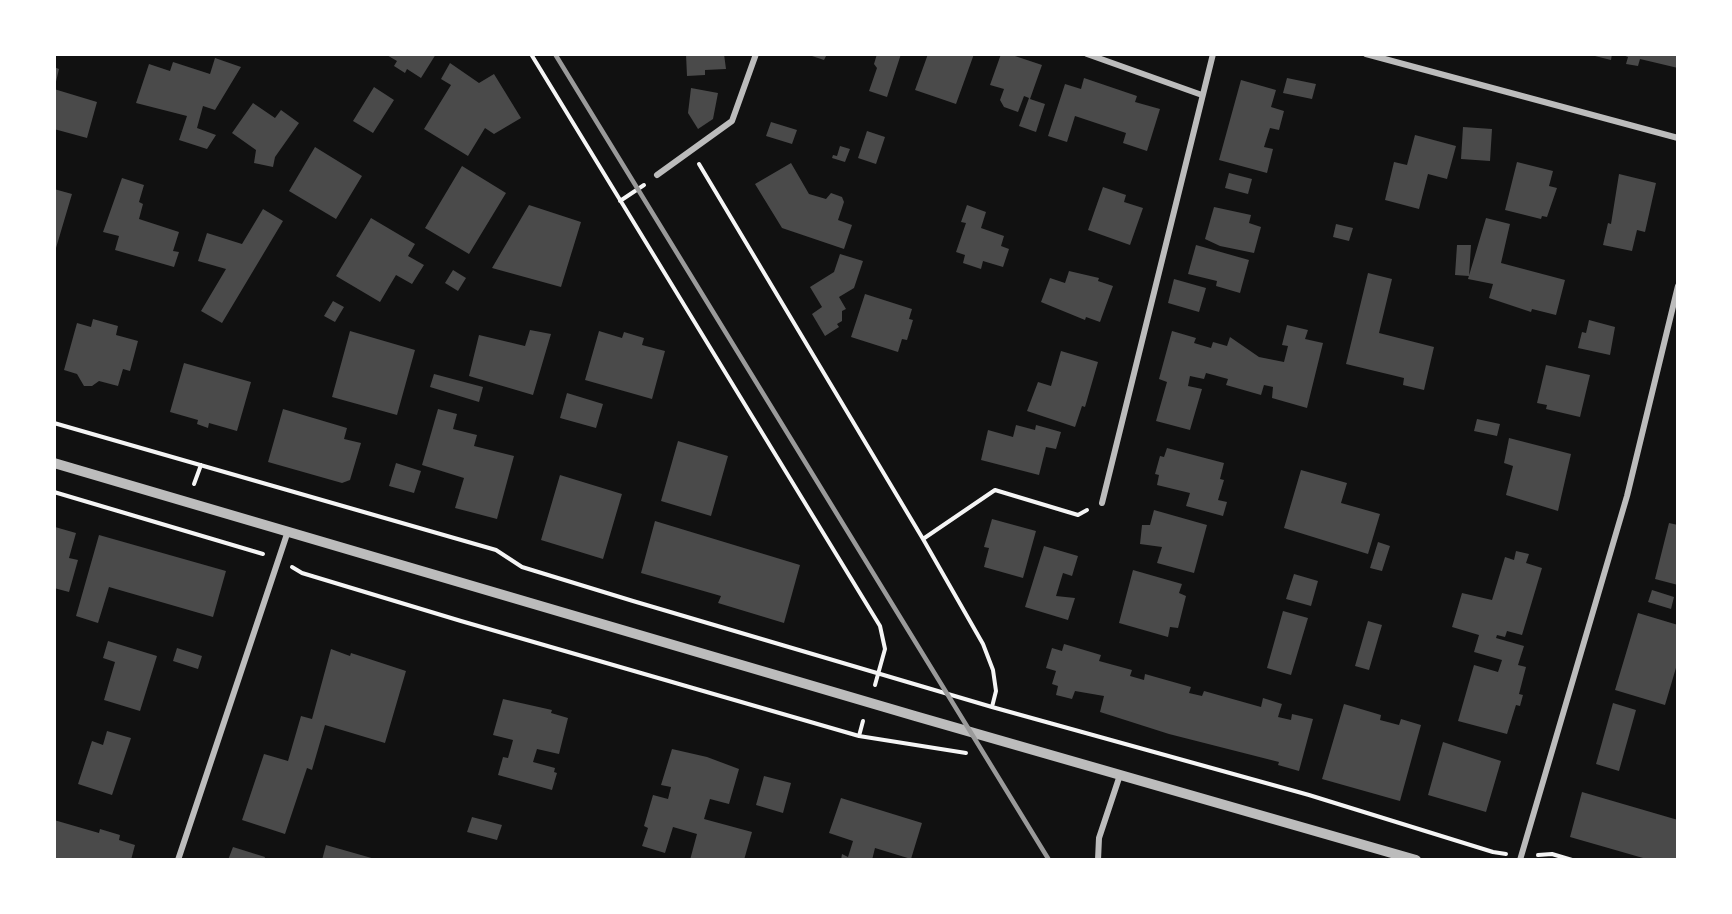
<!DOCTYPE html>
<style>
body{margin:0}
#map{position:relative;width:1732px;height:914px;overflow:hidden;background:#111;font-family:"IBM Plex Sans",sans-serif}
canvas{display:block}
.frame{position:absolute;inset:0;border:56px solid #fff;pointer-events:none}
</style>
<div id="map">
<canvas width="1732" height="914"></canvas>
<div class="frame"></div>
</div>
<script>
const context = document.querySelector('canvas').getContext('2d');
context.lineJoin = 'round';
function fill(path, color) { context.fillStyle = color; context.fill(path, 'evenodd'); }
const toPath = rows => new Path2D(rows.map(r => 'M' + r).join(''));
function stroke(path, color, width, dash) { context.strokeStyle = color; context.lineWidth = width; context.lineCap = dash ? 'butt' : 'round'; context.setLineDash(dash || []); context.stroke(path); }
fill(toPath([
 [385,54,436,54,421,78,407,69,405,73,394,66,397,61],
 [686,54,724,54,726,69,705,70,705,75,687,76],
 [806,54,827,54,824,60],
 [877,54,901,54,887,97,869,91,877,68,874,64],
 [928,54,974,54,956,104,915,90],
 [1001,54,1009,54,1042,65,1030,99,1045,104,1036,132,1019,126,1029,98,1024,96,1018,112,1004,107,1000,100,1004,89,990,85],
 [1587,54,1612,54,1611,60],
 [1620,54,1678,54,1678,68,1640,59,1638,66,1626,64,1628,57],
 [215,58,241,67,215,110,203,106,197,128,216,135,207,149,179,140,187,116,136,103,149,64,170,71,173,62,210,74],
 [450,63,479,83,494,74,521,118,494,134,485,128,468,156,424,129,451,85,441,79],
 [54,67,59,69,55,86,54,86],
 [1084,78,1137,96,1135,102,1160,109,1147,151,1123,143,1126,133,1075,116,1067,142,1048,136,1065,84,1081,89],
 [1287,78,1316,84,1312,99,1283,93],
 [1241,80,1276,90,1271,107,1284,111,1279,130,1270,128,1264,147,1273,149,1267,173,1219,160],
 [374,87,394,100,373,133,353,121],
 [691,88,718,93,713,119,698,129,688,113],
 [54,89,97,102,87,138,54,129],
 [253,103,275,118,281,110,299,123,275,157,273,167,254,163,256,150,232,133],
 [771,122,797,130,792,144,766,136],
 [1463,127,1492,129,1490,161,1461,159],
 [867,131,885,137,876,164,858,158],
 [1415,135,1456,146,1447,179,1428,174,1419,209,1385,200,1394,162,1407,165],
 [840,146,850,149,845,162,832,158,833,155,837,156],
 [315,147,362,176,336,219,289,191],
 [1517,162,1553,171,1549,186,1557,188,1547,217,1542,216,1541,219,1505,210],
 [791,163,809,194,826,199,831,193,842,197,844,202,838,220,852,225,844,249,782,228,755,184],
 [462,166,506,193,469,254,425,228],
 [1229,173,1252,179,1248,194,1225,188],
 [1619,174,1656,183,1645,232,1637,230,1632,251,1603,245,1608,223,1611,224],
 [122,178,144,185,139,202,143,204,139,219,179,232,173,251,179,252,174,267,115,250,119,236,103,232],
 [1103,187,1126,195,1124,202,1143,208,1130,245,1088,230],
 [54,189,72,194,56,248,54,247],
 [529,205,581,222,561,287,492,268],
 [967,205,986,212,981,228,1004,236,1001,246,1009,249,1003,267,983,261,981,269,963,263,965,255,956,252,966,223,961,222],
 [1214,207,1251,215,1249,223,1261,227,1254,253,1220,246,1205,239],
 [263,209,283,221,222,323,201,311,226,269,198,261,207,233,242,244],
 [371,218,415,244,408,256,424,265,412,284,396,275,380,302,336,276],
 [1486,218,1510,224,1501,263,1565,280,1556,315,1532,309,1531,312,1489,298,1493,284,1468,279],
 [1336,224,1353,228,1349,241,1333,237],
 [1196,245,1249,260,1240,293,1216,286,1217,281,1188,274],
 [1457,245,1471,245,1469,276,1455,275],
 [840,254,863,261,854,288,839,297,846,309,842,311,842,321,837,324,839,327,825,336,812,314,822,307,810,287,834,272],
 [453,270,466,278,458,291,445,283],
 [1069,271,1099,278,1098,281,1113,286,1100,322,1086,317,1085,320,1041,302,1050,278,1065,283],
 [1368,273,1392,279,1379,333,1434,347,1424,390,1403,385,1404,378,1346,364],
 [1174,279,1206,288,1199,312,1168,303],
 [865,294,912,309,909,319,913,320,907,340,902,339,898,352,851,337],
 [333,301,344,307,335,322,324,316],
 [93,319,118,326,116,335,138,341,130,371,123,369,118,386,99,381,92,386,84,386,77,374,64,370,77,323,91,327],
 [1589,320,1615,327,1610,355,1578,348,1582,332,1586,333],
 [1287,325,1308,330,1305,339,1323,343,1307,408,1272,398,1273,387,1264,385,1261,395,1226,385,1228,379,1206,373,1204,379,1190,376,1188,386,1202,389,1190,430,1156,421,1167,382,1159,379,1172,331,1196,338,1194,343,1211,348,1213,342,1227,346,1230,337,1259,357,1284,362,1288,346,1282,345],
 [530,330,551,334,533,395,469,376,479,335,525,346],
 [350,331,415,350,397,415,332,397],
 [599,331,622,338,624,332,644,338,642,345,665,351,652,399,585,380],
 [1061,351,1098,362,1085,407,1082,406,1075,427,1027,411,1038,382,1051,386],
 [184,363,251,382,237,431,209,423,208,428,197,424,198,420,170,412],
 [1546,365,1590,375,1580,417,1546,409,1547,405,1537,403],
 [434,374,483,387,479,402,430,387],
 [567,393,603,404,596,428,560,418],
 [283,409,347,428,344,439,361,443,350,480,342,483,268,462],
 [438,409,457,414,453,429,477,435,474,446,514,456,497,519,455,508,464,478,422,465],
 [1477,419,1500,424,1497,436,1474,431],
 [1016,425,1035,430,1036,425,1061,432,1056,449,1046,447,1039,475,981,460,988,430,1013,437],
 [1509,438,1571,454,1558,511,1506,495,1513,466,1504,463],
 [678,441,728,456,711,516,661,501],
 [1167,448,1224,463,1220,479,1224,480,1218,500,1227,502,1223,516,1186,506,1190,493,1157,485,1159,475,1155,474,1160,456,1164,457],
 [396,463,421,471,414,493,389,486],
 [1301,470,1347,483,1341,503,1380,514,1368,554,1284,528],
 [560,475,622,494,603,559,541,540],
 [1154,510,1207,525,1194,573,1157,563,1162,547,1140,544,1142,525,1150,525],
 [992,519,1036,531,1023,578,984,567,989,548,984,547],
 [655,521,800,565,784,623,718,603,721,596,641,573],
 [54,522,55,527,76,533,69,558,78,560,69,592,54,588],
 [1669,523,1678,525,1678,585,1655,579],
 [99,535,226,571,213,617,109,587,98,623,76,616],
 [1378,542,1390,546,1382,571,1370,568],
 [1044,546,1078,556,1072,576,1063,573,1056,596,1075,598,1068,620,1025,607],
 [1516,551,1529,554,1526,563,1542,568,1522,635,1507,631,1505,637,1497,635,1496,638,1524,646,1518,665,1526,667,1519,694,1523,695,1520,706,1516,705,1507,734,1458,721,1474,665,1498,672,1502,660,1474,652,1479,635,1452,627,1462,593,1492,600,1505,557,1514,560],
 [1133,570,1182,584,1179,593,1186,596,1178,628,1170,627,1168,637,1119,623],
 [1294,574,1318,581,1311,606,1286,599],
 [1652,590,1674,597,1671,609,1648,602],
 [1283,611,1308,618,1291,675,1267,668],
 [1638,613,1678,625,1678,661,1665,705,1615,690],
 [1368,621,1382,625,1369,670,1355,666],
 [108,641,157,656,140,711,104,700,115,662,103,658],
 [1064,644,1101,655,1099,661,1132,670,1130,676,1144,680,1145,674,1191,687,1189,693,1202,696,1204,691,1261,707,1263,698,1282,704,1278,717,1291,720,1292,714,1313,719,1299,771,1278,765,1279,762,1169,734,1100,712,1104,696,1075,691,1072,699,1056,695,1058,686,1052,684,1056,671,1046,668,1052,648,1062,651],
 [177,648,202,656,198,669,173,661],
 [331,649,350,656,351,653,406,671,385,743,325,725,312,770,307,768,285,834,242,820,264,754,288,761,301,716,312,719],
 [503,699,552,710,551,713,568,718,559,754,537,749,533,762,555,768,554,772,557,773,552,790,498,775,503,757,508,758,513,740,493,735],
 [1613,703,1636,710,1619,771,1596,764],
 [1344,704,1381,715,1380,720,1399,725,1401,719,1421,725,1400,801,1322,779],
 [107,731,131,738,112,795,78,784,92,741,103,745],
 [1443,742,1501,761,1486,812,1428,795],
 [672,749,707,757,739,769,729,804,710,799,704,819,752,832,744,860,690,860,697,834,673,827,665,853,642,846,648,828,644,826,653,795,668,799,671,787,661,785],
 [764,776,791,783,783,813,756,805],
 [1582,792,1678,820,1678,860,1650,860,1570,837],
 [841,798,922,823,911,859,875,848,872,860,841,860,842,854,848,857,853,841,829,833],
 [472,817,502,825,497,840,467,832],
 [54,820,99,833,100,829,120,835,119,840,135,845,131,860,54,860],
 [326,845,375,859,375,860,322,860],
 [233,847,265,857,264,860,228,860]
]), '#4a4a4a');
stroke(toPath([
 [531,54,880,626,885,649,875,685],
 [699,164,923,539,983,644,993,670,996,691,992,707],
 [620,201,644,185],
 [54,423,496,550,522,567,633,601,992,707,1309,795,1493,852,1506,854],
 [194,484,201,465],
 [54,492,263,554],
 [923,539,995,490,1078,515,1087,510],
 [292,567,302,573,461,621,859,736,966,753],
 [859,736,863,721],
 [1538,855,1552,854,1572,860]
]), '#f5f5f5', 4);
stroke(toPath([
 [1087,54,1202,95],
 [1366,54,1678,138],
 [657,175,732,121,756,54],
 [1102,503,1213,54],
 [178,860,288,531],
 [1098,860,1099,838,1120,775],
 [1520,860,1627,496,1678,286]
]), '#bcbcbc', 6);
stroke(toPath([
 [54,463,915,716,1416,860]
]), '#bcbcbc', 10);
stroke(toPath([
 [555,54,1049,860]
]), '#9a9a9a', 4.5);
</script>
